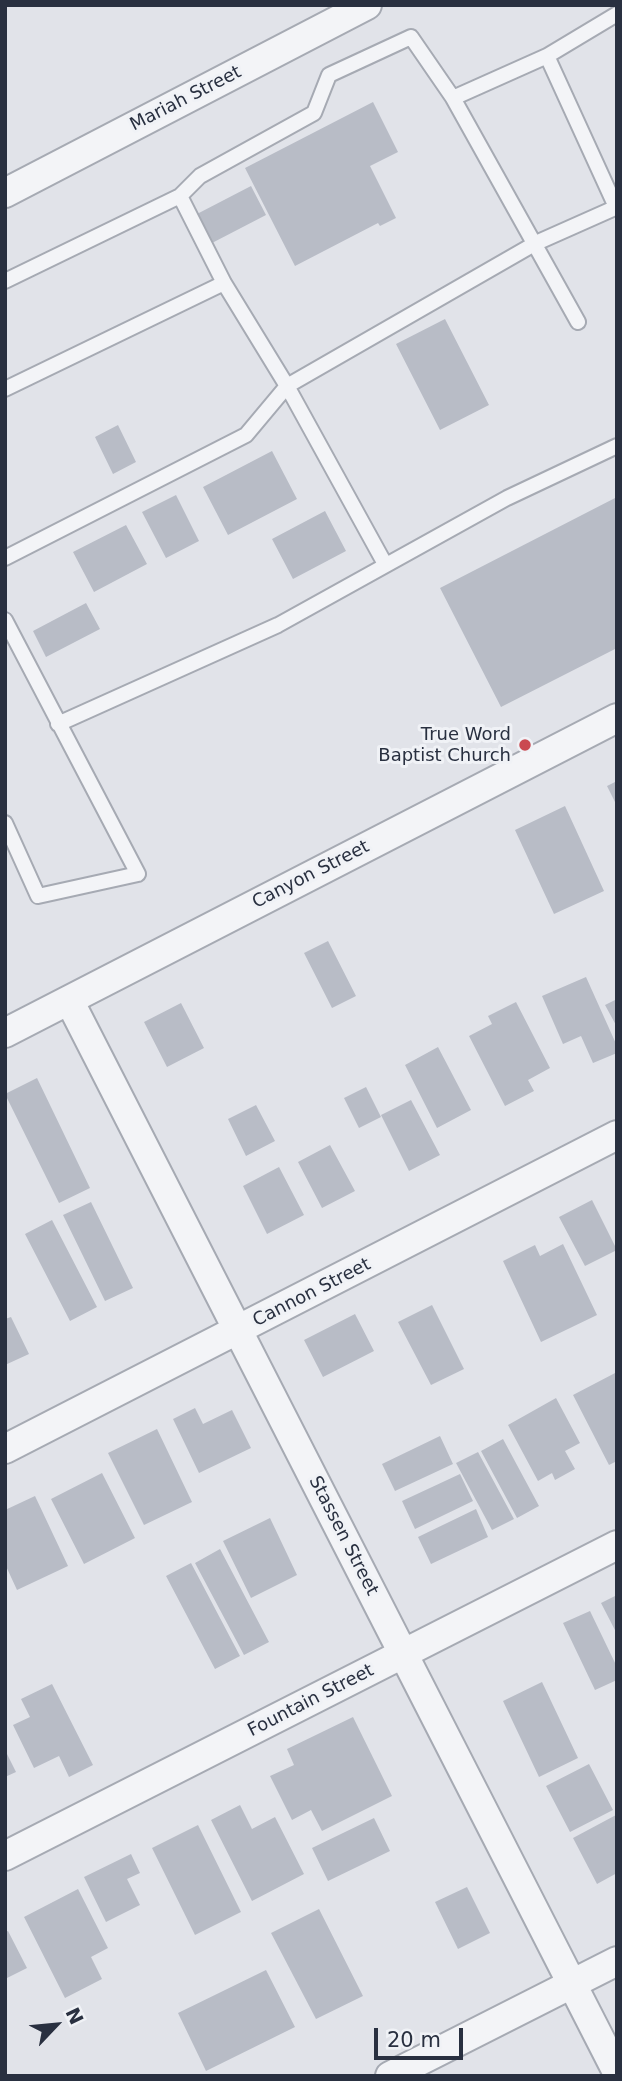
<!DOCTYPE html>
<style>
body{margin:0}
#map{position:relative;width:622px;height:2081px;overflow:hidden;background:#e1e3e9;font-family:"DejaVu Sans",sans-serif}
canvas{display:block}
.frame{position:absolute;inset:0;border:7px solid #293040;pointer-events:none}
.north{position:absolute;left:21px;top:1990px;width:70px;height:70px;-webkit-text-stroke:5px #f0f2f6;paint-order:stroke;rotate:64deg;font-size:19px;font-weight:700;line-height:28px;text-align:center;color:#293040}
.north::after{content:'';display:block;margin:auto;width:24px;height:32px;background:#293040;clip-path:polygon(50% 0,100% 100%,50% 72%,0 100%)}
.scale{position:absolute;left:374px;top:2028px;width:89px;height:32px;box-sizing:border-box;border:4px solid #293040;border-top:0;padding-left:9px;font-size:21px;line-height:24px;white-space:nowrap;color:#293040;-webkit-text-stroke:5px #f0f2f6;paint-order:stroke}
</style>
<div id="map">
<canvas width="622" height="2081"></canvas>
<div class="frame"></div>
<div class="north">N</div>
<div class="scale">20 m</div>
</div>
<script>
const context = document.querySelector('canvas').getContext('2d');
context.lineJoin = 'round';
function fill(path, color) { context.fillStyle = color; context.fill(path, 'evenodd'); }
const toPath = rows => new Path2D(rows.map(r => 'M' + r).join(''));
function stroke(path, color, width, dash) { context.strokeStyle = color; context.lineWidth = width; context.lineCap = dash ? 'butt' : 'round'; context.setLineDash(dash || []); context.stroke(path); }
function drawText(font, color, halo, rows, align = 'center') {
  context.font = font + ' "DejaVu Sans",sans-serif'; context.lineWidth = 6; context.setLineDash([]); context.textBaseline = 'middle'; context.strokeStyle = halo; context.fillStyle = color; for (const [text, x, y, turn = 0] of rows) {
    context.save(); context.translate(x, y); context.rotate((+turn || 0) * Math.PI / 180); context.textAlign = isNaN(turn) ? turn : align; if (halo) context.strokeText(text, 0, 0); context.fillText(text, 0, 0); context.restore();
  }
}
fill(toPath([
 [373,102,398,152,370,166,396,218,380,226,378,223,295,266,245,168],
 [251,186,266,215,212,243,197,214],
 [445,319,489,405,440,430,396,344],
 [118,425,136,462,113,474,95,437],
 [272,451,297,499,228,535,203,487],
 [176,495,199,541,166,558,142,512],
 [617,497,617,648,501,707,440,588],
 [325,511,346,551,293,579,272,539],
 [126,525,147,564,94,592,73,552],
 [86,603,100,629,46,657,33,631],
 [617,781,617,806,607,786],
 [565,806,604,891,554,914,515,830],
 [328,941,356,996,332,1008,304,953],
 [586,977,617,1046,617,1053,593,1063,581,1036,563,1044,542,996],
 [617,999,617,1027,605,1005],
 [516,1002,550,1068,528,1080,534,1091,505,1106,469,1036,492,1024,488,1016],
 [181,1003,204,1048,167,1067,144,1022],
 [438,1047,471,1110,437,1128,405,1065],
 [37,1078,90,1188,59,1203,5,1094],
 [366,1087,381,1117,359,1128,344,1098],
 [411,1100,440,1155,409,1171,381,1115],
 [256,1105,275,1141,246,1156,228,1119],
 [330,1145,355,1191,322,1208,298,1162],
 [279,1167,304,1215,267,1234,243,1186],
 [592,1200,617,1250,585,1266,559,1217],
 [91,1202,133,1288,105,1301,63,1215],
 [52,1220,97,1307,70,1321,25,1234],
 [563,1244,597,1315,541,1342,503,1261,535,1245,540,1256],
 [432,1305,464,1369,431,1385,398,1322],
 [355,1314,374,1351,323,1377,304,1340],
 [11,1317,29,1354,5,1365,5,1319],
 [617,1372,617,1461,609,1465,573,1395],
 [556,1398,580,1443,565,1451,575,1469,555,1480,552,1473,538,1481,508,1425],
 [195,1408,203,1424,232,1410,251,1448,199,1473,173,1419],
 [157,1429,192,1502,144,1525,108,1453],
 [440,1436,453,1464,395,1491,382,1464],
 [503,1439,539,1506,517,1518,481,1451],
 [478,1452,514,1519,492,1530,456,1463],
 [102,1473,135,1538,84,1564,51,1499],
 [460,1474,473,1501,415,1529,402,1501],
 [35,1496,68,1566,17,1590,5,1564,5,1510],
 [476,1509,488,1537,431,1564,418,1537],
 [270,1518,297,1575,251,1598,223,1541],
 [220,1549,269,1642,244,1655,195,1563],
 [191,1563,240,1656,215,1669,166,1576],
 [617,1595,617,1634,601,1603],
 [590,1611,617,1667,617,1680,595,1690,563,1623],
 [542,1682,578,1758,539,1777,503,1701],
 [52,1684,93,1765,69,1777,59,1756,34,1768,13,1725,30,1717,21,1699],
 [353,1717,392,1796,322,1831,311,1810,292,1820,270,1776,294,1765,287,1749],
 [5,1750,16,1772,5,1777],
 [589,1764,613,1810,570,1832,546,1786],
 [240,1805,252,1829,275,1817,304,1874,252,1901,211,1820],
 [616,1815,617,1873,597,1884,573,1838],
 [374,1818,390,1851,328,1881,312,1848],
 [198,1825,241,1912,195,1935,152,1848],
 [131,1854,140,1873,127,1879,140,1905,106,1922,84,1877],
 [467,1887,490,1933,458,1949,435,1902],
 [78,1889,108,1948,91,1957,102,1979,65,1998,24,1917],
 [319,1909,363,1996,316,2019,271,1933],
 [8,1931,27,1968,5,1979,5,1932],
 [266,1970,295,2027,206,2071,178,2013]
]), '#b8bcc6');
const lane = toPath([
 [547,56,616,207],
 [453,98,578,322],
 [180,196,224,283,287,386,385,564],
 [5,281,180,196,200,176,314,113,329,75,411,37,453,98,547,56,617,14],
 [5,389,224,283],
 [5,558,246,435,287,386,536,243,617,207],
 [5,620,138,874,38,896,5,823],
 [58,724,278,625,507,498,617,446]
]);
const street = toPath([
 [5,193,367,5],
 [69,1000,617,2072],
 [5,1033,617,718],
 [5,1449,617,1135],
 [5,1856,617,1545],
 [390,2076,617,1961]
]);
stroke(lane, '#a6aab3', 18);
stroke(street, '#a6aab3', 32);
stroke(lane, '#f3f4f7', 14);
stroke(street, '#f3f4f7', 28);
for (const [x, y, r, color] of [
 [525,745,7,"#ca4951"]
]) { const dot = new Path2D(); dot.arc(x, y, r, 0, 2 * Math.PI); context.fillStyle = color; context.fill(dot); stroke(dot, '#f0f2f6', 2.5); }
drawText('18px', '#293040', '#f0f2f6', [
 ["Mariah Street",186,99,-27],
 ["Canyon Street",311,875,-27],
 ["Cannon Street",312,1293,-27],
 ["Stassen Street",343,1536,63],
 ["Fountain Street",311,1701,-27]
]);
drawText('18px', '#293040', '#f0f2f6', [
 ["True Word",511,735],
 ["Baptist Church",511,756]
], 'right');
</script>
